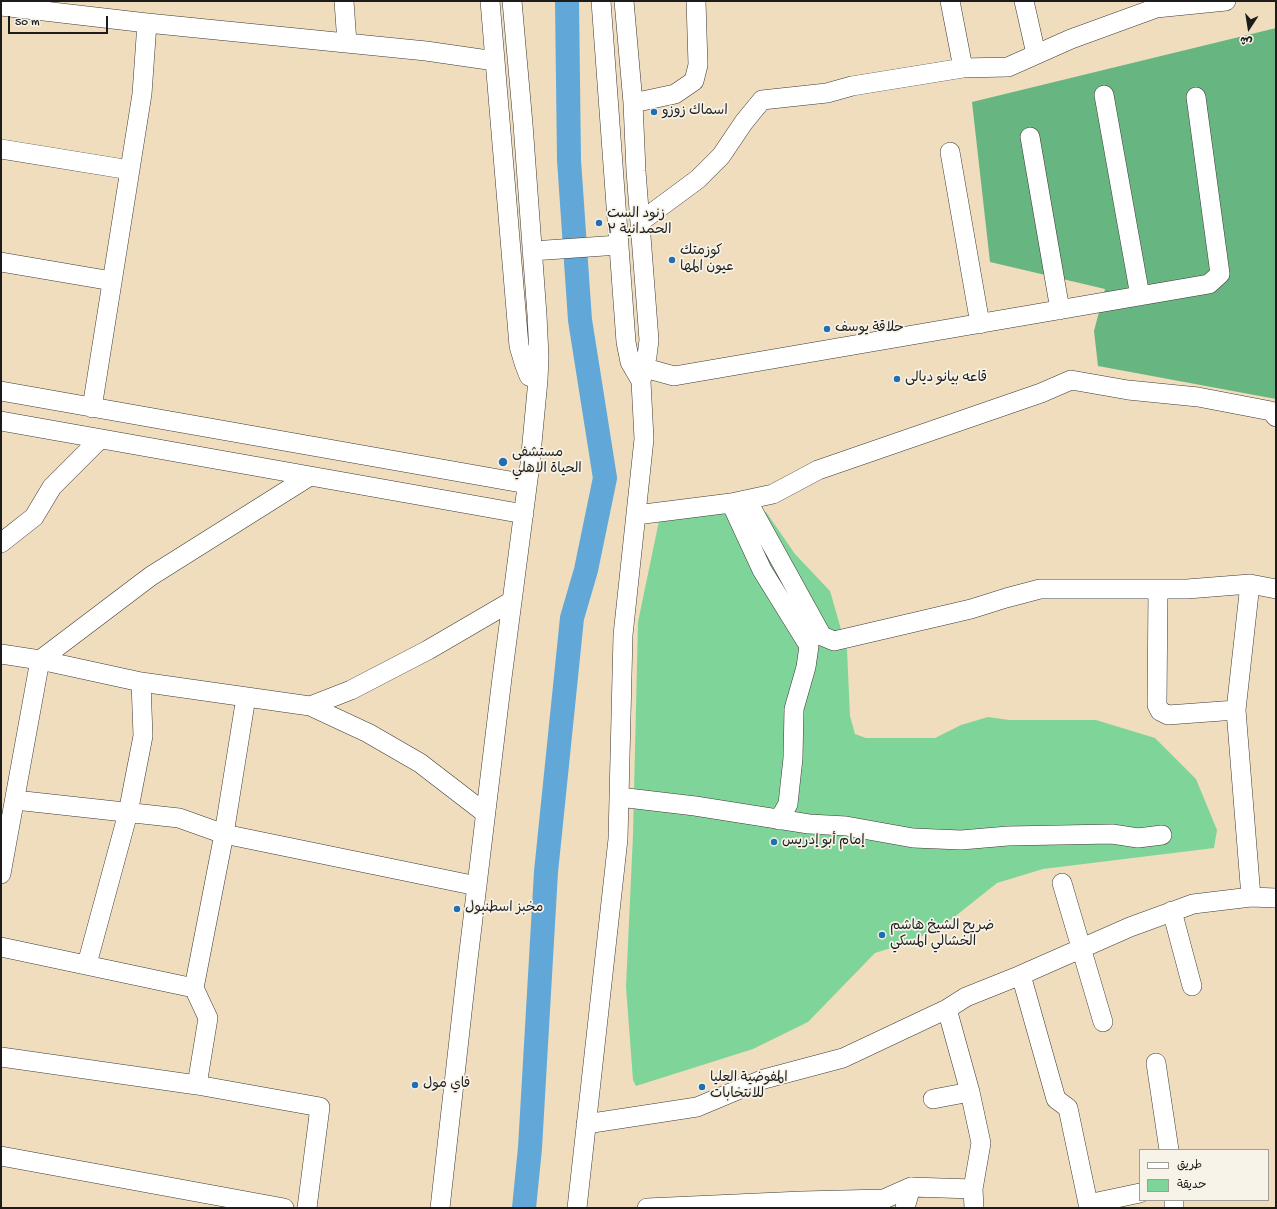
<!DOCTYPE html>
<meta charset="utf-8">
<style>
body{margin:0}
#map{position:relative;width:1277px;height:1209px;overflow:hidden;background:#f0ddbd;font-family:"Gochi Hand","Playpen Sans Arabic",sans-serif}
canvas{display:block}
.frame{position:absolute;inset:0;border:2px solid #1c1c1c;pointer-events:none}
.legend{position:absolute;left:1139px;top:1149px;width:130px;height:52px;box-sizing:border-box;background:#f7f3e8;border:1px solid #9f9d96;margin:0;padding:5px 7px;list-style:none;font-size:12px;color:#1c1c1c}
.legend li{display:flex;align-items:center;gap:8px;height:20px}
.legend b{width:20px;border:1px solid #9f9d96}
.north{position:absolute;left:1229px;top:8px;width:40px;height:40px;-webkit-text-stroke:3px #f7f3e8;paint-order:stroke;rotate:192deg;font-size:11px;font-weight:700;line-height:16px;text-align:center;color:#1c1c1c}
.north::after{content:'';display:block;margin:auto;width:14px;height:18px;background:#1c1c1c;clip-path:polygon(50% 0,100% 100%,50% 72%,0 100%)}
.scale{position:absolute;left:8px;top:16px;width:100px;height:18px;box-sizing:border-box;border:2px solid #1c1c1c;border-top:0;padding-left:5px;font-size:12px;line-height:14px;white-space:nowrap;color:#1c1c1c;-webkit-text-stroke:3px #f7f3e8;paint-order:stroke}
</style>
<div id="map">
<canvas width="1277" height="1209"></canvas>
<div class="frame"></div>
<ul class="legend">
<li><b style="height:5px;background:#fff"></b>طريق</li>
<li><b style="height:11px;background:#7fd599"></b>حديقة</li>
</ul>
<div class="north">ش</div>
<div class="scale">50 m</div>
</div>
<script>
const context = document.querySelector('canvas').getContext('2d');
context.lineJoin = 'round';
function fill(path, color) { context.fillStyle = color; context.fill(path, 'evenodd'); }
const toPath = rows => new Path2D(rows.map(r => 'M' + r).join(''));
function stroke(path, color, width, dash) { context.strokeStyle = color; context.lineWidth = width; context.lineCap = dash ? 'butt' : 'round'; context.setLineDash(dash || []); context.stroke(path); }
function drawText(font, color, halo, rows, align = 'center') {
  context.font = font + ' "Gochi Hand","Playpen Sans Arabic",sans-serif'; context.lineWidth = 3.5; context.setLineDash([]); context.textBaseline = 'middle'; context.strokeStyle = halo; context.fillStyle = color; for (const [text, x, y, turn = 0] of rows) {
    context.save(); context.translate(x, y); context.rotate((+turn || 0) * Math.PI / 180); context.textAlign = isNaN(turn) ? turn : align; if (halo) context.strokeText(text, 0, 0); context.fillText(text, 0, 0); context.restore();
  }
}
fill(toPath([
 [726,512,766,512,795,554,830,591,847,650,850,716,855,734,866,738,935,738,961,725,988,717,1009,720,1096,720,1155,738,1196,779,1217,830,1214,848,1043,869,997,883,943,926,907,943,875,953,808,1022,753,1049,636,1086,633,1080,626,987,633,835,638,622,660,516]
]), '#7fd599');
fill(toPath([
 [1276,28,1276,399,1098,366,1094,331,1105,289,990,262,972,102]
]), '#67b681');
stroke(toPath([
 [524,1208,530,1148,546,872,572,618,586,570,605,478,580,320,569,160,567,1]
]), '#61a8d8', 24);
const minor = toPath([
 [344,1,347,43],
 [490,1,519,346,524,363,529,376,538,380],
 [601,1,626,342,630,362,641,381],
 [950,1,963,68],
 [1024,1,1036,54],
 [1,6,147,23,426,51,495,61],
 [1104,95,1140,296],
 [633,103,675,94,694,81,698,65,696,1],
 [1030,137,1060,310],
 [1,149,130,170],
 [950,152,980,324],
 [640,222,698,179,721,156,744,122,762,100,827,93,852,86,963,68,1008,67,1071,39,1156,8,1226,1],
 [532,251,619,245],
 [1,262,112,281],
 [645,368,674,376,1209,284,1220,274,1196,97],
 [1,391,527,484],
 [92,408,142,94,147,23],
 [1,421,524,514],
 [747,500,822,636,834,641,971,609,1006,598,1040,589,1187,589,1250,584,1276,589],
 [731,503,762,570,809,646,806,667,794,709,793,758,788,804,779,820],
 [636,515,731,503,773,494,818,470,1041,393,1071,380,1128,390,1198,397,1271,411,1276,417],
 [1,543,34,517,52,487,100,439],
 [1250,584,1236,710,1251,897],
 [1158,589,1157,705,1160,711,1168,715,1236,710],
 [1,654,40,660,141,682,310,706,368,733,420,763,485,813],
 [310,706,351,690,428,650,512,601],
 [619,797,695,806,809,824,846,826,913,838,961,840,1008,836,1112,834,1138,838,1162,835],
 [15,800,179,818,224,834,477,886],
 [1,874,40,660,151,576,310,476],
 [1062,883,1103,1022],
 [1172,911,1192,986],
 [1,947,194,988,208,1018,197,1085],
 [87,964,128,813,143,736,141,682],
 [1021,975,1056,1099,1068,1108,1089,1208],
 [194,988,224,834,246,697],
 [947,1009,970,1092],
 [1,1057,197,1085,320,1107,307,1208],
 [1156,1063,1169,1150],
 [933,1099,970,1092,981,1143,973,1189,974,1208],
 [586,1124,697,1107,764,1079,843,1058,947,1009,966,997,1021,975,1130,927,1193,904,1251,897,1276,898],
 [1,1156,284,1208],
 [1174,1200,1174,1208],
 [1088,1204,1140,1193],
 [440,1208,467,968,502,678,530,464,538,380,539,357,537,315,523,124,512,1],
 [577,1208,618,839,623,635,644,439,641,381,647,356,649,340,636,171,633,103,624,1],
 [647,1208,802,1201,884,1199,911,1187,973,1189],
 [905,1208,911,1187]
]);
stroke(minor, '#3c3934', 20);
stroke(minor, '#fff', 19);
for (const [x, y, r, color] of [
 [654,112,4,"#1f6fb2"],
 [599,223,4,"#1f6fb2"],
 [672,260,4,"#1f6fb2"],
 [827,329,4,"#1f6fb2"],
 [897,379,4,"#1f6fb2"],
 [503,462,5,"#1f6fb2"],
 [774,842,4,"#1f6fb2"],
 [457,909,4,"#1f6fb2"],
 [882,935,4,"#1f6fb2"],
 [415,1085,4,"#1f6fb2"],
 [702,1087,4,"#1f6fb2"]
]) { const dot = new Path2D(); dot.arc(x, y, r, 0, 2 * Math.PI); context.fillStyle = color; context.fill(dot); stroke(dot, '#f7f3e8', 1.5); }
drawText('14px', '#1c1c1c', '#f7f3e8', [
 ["اسماك زوزو",662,112],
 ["زنود الست",607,215],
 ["الحمدانية ٣",607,231],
 ["كوزمتك",680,252],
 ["عيون المها",680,268],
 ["حلاقة يوسف",835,329],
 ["قاعه بيانو ديالى",905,379],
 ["مستشفى",512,454],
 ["الحياة الاهلي",512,470],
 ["إمام أبو إدريس",782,842],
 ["مخبز اسطنبول",465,909],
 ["ضريح الشيخ هاشم",890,927],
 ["الخشالي المسكي",890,943],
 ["المفوضية العليا",710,1079],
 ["للانتخابات",710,1095],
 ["فاي مول",423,1085]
], 'left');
</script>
